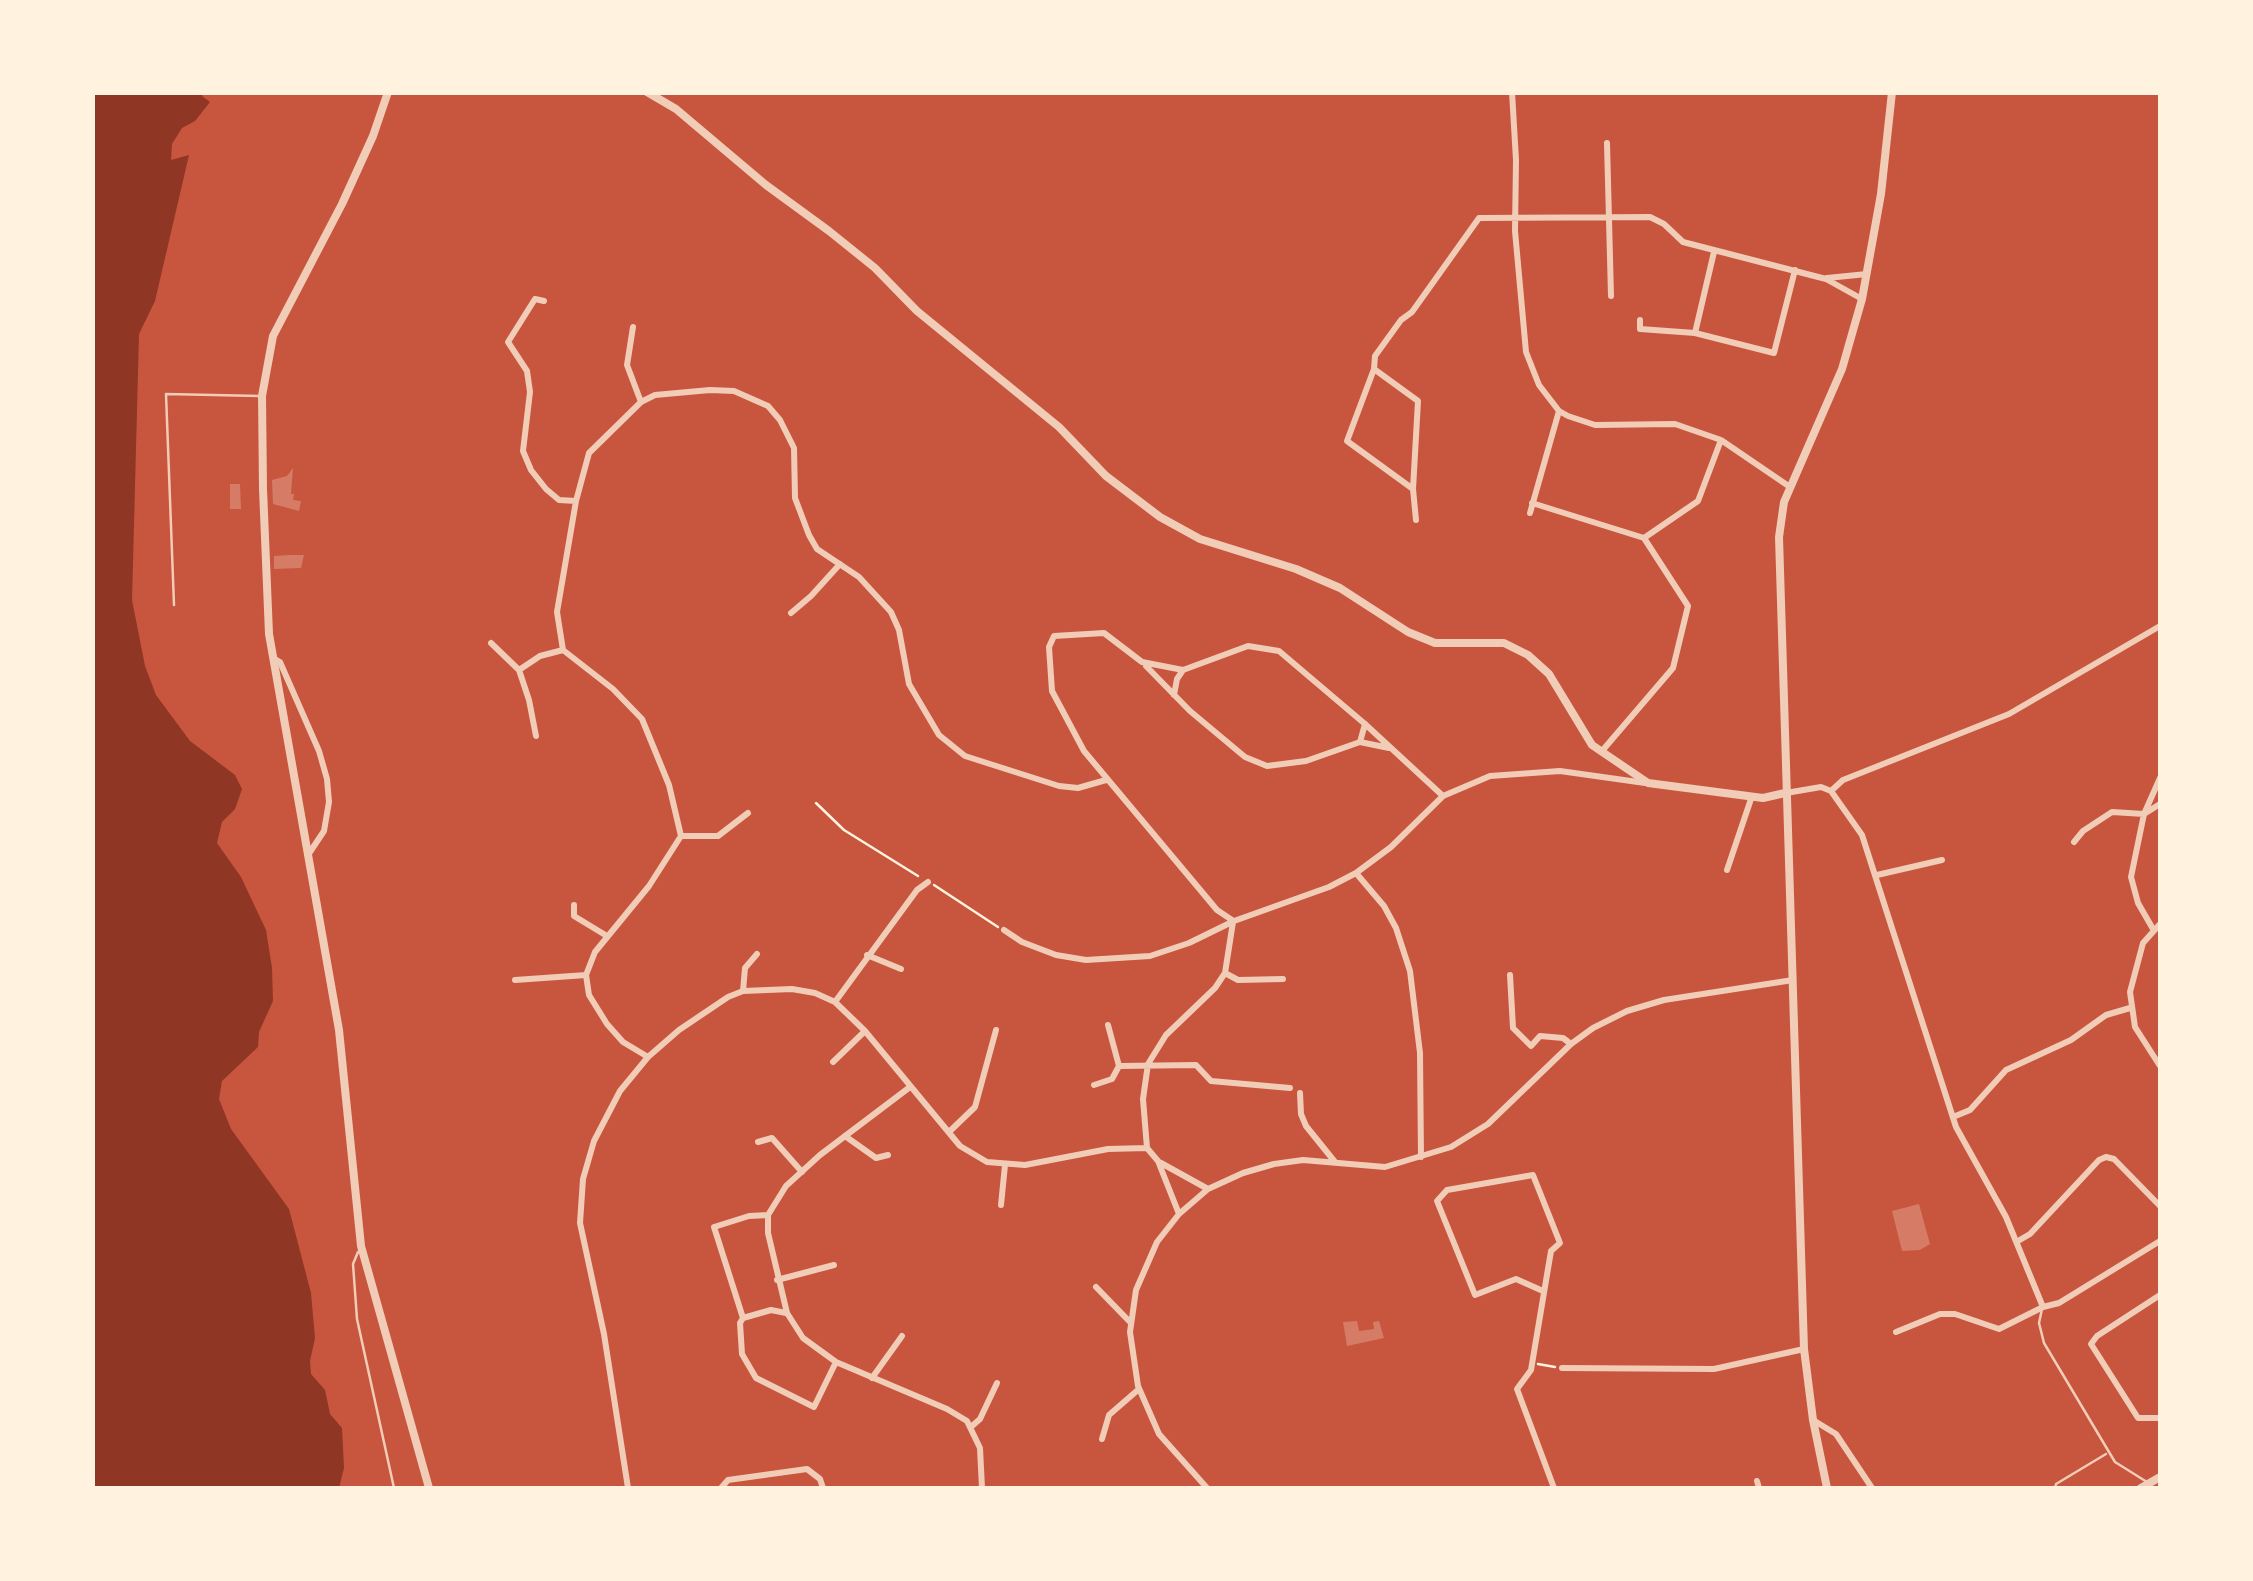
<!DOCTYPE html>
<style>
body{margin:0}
#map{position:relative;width:2253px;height:1581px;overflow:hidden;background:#c8553d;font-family:Inter,sans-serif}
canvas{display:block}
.frame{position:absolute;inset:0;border:95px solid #fff3e0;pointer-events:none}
</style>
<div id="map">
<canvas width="2253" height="1581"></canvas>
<div class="frame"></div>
</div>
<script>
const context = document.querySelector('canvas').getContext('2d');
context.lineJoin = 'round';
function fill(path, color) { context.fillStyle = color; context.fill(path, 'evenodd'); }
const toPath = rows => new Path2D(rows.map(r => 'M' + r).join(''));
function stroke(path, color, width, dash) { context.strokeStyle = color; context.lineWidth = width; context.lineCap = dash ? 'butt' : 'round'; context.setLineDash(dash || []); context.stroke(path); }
fill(toPath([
 [92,93,203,93,202,96,210,102,195,121,182,128,172,144,171,160,189,155,155,301,139,334,132,600,145,666,156,695,190,741,235,775,242,789,235,809,222,822,217,843,241,877,266,930,272,968,273,1001,259,1032,258,1047,222,1081,219,1099,231,1129,289,1209,311,1293,315,1338,310,1361,311,1374,325,1390,330,1414,342,1428,344,1468,339,1488,93,1488]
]), '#8f3625');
fill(toPath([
 [293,468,291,494,294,494,293,500,301,501,299,511,273,504,272,480,287,476],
 [230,484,240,484,241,509,230,509],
 [290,555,304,555,301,568,274,569,274,556],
 [1919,1204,1930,1244,1920,1250,1902,1251,1892,1211],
 [1357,1321,1359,1331,1374,1329,1373,1322,1379,1321,1384,1338,1347,1346,1343,1322]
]), '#d67c66');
stroke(toPath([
 [816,803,844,830,918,876],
 [934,885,998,927],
 [1538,1364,1555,1367]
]), '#fff3e0', 2.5);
stroke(toPath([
 [174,605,166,394,260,396],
 [358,1252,353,1264,357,1319,394,1488],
 [2042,1309,2039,1323,2044,1343,2109,1452,2115,1462,2147,1482],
 [2055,1488,2056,1484,2106,1454]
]), '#f1ccb7', 2.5);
stroke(toPath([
 [1512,92,1516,160,1515,231,1526,352,1539,385,1559,411,1568,416,1595,425,1675,424,1721,440,1790,487],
 [1607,143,1611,296],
 [1827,278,1867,274],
 [544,301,535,299,508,342,527,371,530,392,523,451,531,470,546,489,559,500,576,501],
 [1640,320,1640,329,1695,333,1774,353,1795,270],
 [633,327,627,365,641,402],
 [1695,333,1714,252],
 [1374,369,1418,401,1413,489,1416,520],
 [1413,489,1347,441,1374,369,1375,356,1401,320,1412,312,1479,218,1650,217,1664,224,1683,242,1826,279,1862,299],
 [1532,503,1644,538],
 [1530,513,1559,411],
 [1644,538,1698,501,1721,440],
 [791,613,811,596,840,564],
 [491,643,519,670],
 [273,658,280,662,319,751,327,779,329,802,324,831,310,852],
 [1146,666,1190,711,1245,757,1267,766,1306,761,1360,742,1365,724],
 [1183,670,1142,662,1104,633,1054,636,1049,647,1052,691,1084,751,1217,910,1232,920],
 [1174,695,1177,679,1183,670,1248,646,1279,651,1365,724,1443,796],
 [536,736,529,700,519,670,540,656,563,650],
 [1360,742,1389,748],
 [1602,751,1673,668,1688,606,1644,538],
 [1831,791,1862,835,1956,1127,2006,1217,2043,1307],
 [1831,791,1843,780,2009,714,2160,626],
 [1786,793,1821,787,1831,791],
 [681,836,718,836,748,813],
 [2074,842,2083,831,2112,812,2144,814,2160,778],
 [1727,870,1752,796],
 [1356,873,1384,906,1396,928,1410,971,1420,1053,1421,1157],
 [1877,875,1942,860],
 [574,905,574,916,607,936],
 [2160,924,2143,943,2130,992,2135,1027,2160,1066],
 [2153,929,2138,903,2131,877,2144,814,2160,804],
 [1004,930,1022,942,1056,955,1086,960,1150,956,1189,943,1234,921,1329,887,1356,873,1391,847,1443,796,1490,776,1560,771,1645,783],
 [867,955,901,969],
 [1225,973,1238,980,1283,979],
 [1510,975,1513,1028,1531,1046,1540,1036,1563,1038,1571,1044],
 [515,980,586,975],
 [743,991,745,968,757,954],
 [835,1002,917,890,928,882],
 [1108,1025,1119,1066,1196,1065,1211,1081,1290,1088],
 [648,1057,623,1042,607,1024,589,995,586,975,595,952,649,886,681,836,669,785,642,719,613,689,563,650,557,612,576,501,589,453,641,402,655,395,710,390,734,391,768,406,780,420,794,448,795,498,809,535,817,549,859,577,891,612,899,630,909,684,939,735,965,756,1059,786,1078,788,1106,780],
 [833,1062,865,1031],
 [1094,1085,1112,1079,1119,1066],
 [910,1087,820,1155,786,1186,768,1215,768,1233,787,1313,803,1338,836,1362,947,1409,967,1421,980,1448,982,1488],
 [1300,1093,1301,1114,1306,1126,1335,1162],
 [1953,1117,1970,1110,2006,1070,2071,1040,2106,1015,2130,1008],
 [949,1132,975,1107,996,1030],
 [845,1136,876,1158,888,1155],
 [758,1142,772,1138,802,1172],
 [1147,1148,1143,1099,1148,1064,1166,1035,1215,988,1225,973,1233,922],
 [1161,1163,1208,1189],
 [1001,1205,1005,1165],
 [2018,1241,2030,1234,2099,1160,2106,1157,2114,1159,2160,1206],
 [777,1280,834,1265],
 [1096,1287,1130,1322],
 [1543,1291,1516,1279,1475,1295,1437,1201,1447,1190,1533,1175,1560,1243,1551,1251,1531,1370,1517,1389,1554,1488],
 [2160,1295,2097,1336,2091,1344,2138,1418,2160,1418],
 [786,1313,771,1310,743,1318,740,1323,742,1354,756,1378,814,1407,836,1362],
 [743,1318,714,1227,749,1216,768,1215],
 [1896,1332,1940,1314,1955,1314,1999,1329,2043,1307,2059,1303,2160,1241],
 [1562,1368,1714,1369,1804,1349],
 [872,1378,902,1336],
 [1813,1420,1836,1434,1872,1488],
 [972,1426,980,1419,997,1383],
 [1102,1439,1109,1415,1139,1389],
 [1757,1481,1759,1488],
 [628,1488,604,1334,580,1223,583,1179,594,1141,620,1091,648,1057,679,1030,728,997,743,991,792,989,815,993,835,1002,865,1031,960,1146,987,1162,1025,1165,1108,1149,1147,1148,1158,1161,1179,1214],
 [721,1488,728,1480,807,1469,820,1479,823,1488],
 [1207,1488,1159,1434,1138,1386,1130,1332,1136,1290,1157,1242,1179,1214,1208,1189,1243,1173,1274,1164,1303,1160,1385,1167,1451,1147,1488,1124,1571,1044,1593,1028,1627,1011,1664,1000,1793,980]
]), '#f1ccb7', 6);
stroke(toPath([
 [388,92,373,136,342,204,273,336,262,396,263,489,269,634,339,1030,361,1246,429,1488],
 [647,92,676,109,766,185,829,231,875,268,917,311,1059,427,1106,476,1160,517,1200,539,1296,569,1340,588,1408,632,1435,643,1504,643,1528,655,1549,674,1592,745,1648,783,1763,798,1785,793],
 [1827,1488,1813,1420,1804,1349,1779,537,1784,502,1842,369,1862,299,1881,194,1892,92],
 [2141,1488,2160,1477]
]), '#f1ccb7', 8);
</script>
